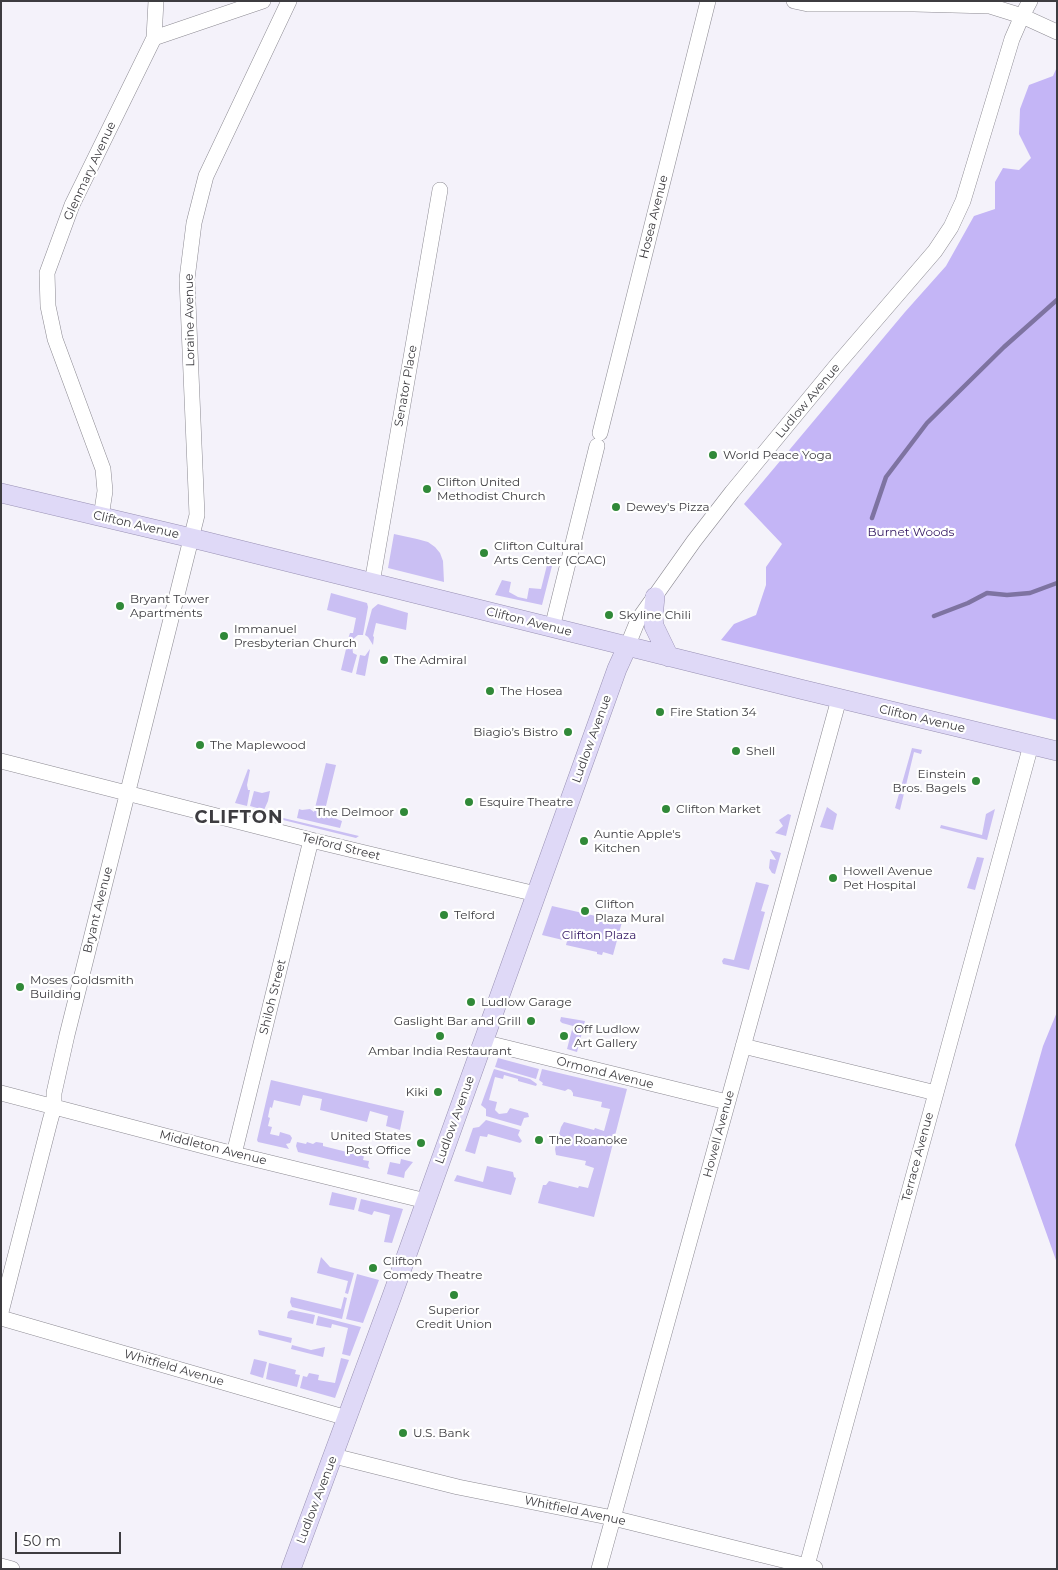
<!DOCTYPE html>
<meta charset="utf-8">
<style>
body{margin:0}
#map{position:relative;width:1058px;height:1570px;overflow:hidden;background:#f4f2fa;font-family:Montserrat,sans-serif}
canvas{display:block}
.frame{position:absolute;inset:0;border:2px solid #3d3c40;pointer-events:none}
.scale{position:absolute;left:15px;top:1532px;width:106px;height:22px;box-sizing:border-box;border:2px solid #3d3c40;border-top:0;padding-left:6px;font-size:15px;line-height:18px;white-space:nowrap;color:#3d3c40;-webkit-text-stroke:4px #fff;paint-order:stroke}
</style>
<div id="map">
<canvas width="1058" height="1570"></canvas>
<div class="frame"></div>
<div class="scale">50 m</div>
</div>
<script>
const context = document.querySelector('canvas').getContext('2d');
context.lineJoin = 'round';
function fill(path, color) { context.fillStyle = color; context.fill(path, 'evenodd'); }
const toPath = rows => new Path2D(rows.map(r => 'M' + r).join(''));
function stroke(path, color, width, dash) { context.strokeStyle = color; context.lineWidth = width; context.lineCap = dash ? 'butt' : 'round'; context.setLineDash(dash || []); context.stroke(path); }
function drawText(font, color, halo, rows, align = 'center') {
  context.font = font + ' Montserrat,sans-serif'; context.lineWidth = 4.5; context.setLineDash([]); context.textBaseline = 'middle'; context.strokeStyle = halo; context.fillStyle = color; for (const [text, x, y, turn = 0] of rows) {
    context.save(); context.translate(x, y); context.rotate((+turn || 0) * Math.PI / 180); context.textAlign = isNaN(turn) ? turn : align; if (halo) context.strokeText(text, 0, 0); context.fillText(text, 0, 0); context.restore();
  }
}
fill(toPath([
 [394,534,417,539,428,542,435,547,440,553,443,561,444,582,388,568],
 [548,561,553,562,542,605,495,595,502,580,511,582,509,592,518,597,527,599,529,588,541,589],
 [331,593,367,603,368,607,363,635,358,635,352,640,348,639,350,633,353,633,356,618,327,610],
 [378,604,408,613,406,630,376,623,373,636,374,637,373,645,368,637,365,635,372,609],
 [347,645,352,645,353,653,357,655,352,673,341,670],
 [370,649,365,676,356,674,360,655,365,656],
 [912,748,922,750,921,754,914,752,900,810,895,808],
 [326,763,336,765,324,814,342,821,340,828,297,818,299,809,302,810,310,809,314,812],
 [248,769,250,770,247,785,248,790,250,790,247,806,235,803],
 [254,791,262,793,270,791,268,801,264,810,250,806],
 [827,807,837,814,833,830,820,827],
 [995,809,987,840,940,828,941,825,982,835,986,814],
 [788,814,791,815,786,836,775,833,783,826,779,820],
 [279,817,359,836,356,838,279,819],
 [770,850,781,853,775,874,772,873,769,868,770,859,776,860],
 [977,857,984,858,975,890,967,888],
 [756,882,769,885,761,911,765,912,749,970,723,964,722,961,724,958,734,960],
 [552,906,622,922,613,955,603,952,602,955,597,954,597,952,566,945,567,941,542,935],
 [561,1017,585,1021,577,1052,567,1049,573,1026,562,1023,560,1021],
 [498,1058,539,1069,536,1079,495,1067],
 [494,1069,530,1079,537,1084,536,1086,518,1081,518,1079,504,1075,503,1079,495,1077,489,1100,497,1102,495,1110,499,1114,507,1113,510,1108,528,1113,529,1117,524,1118,521,1126,486,1116,486,1109,481,1105],
 [542,1069,627,1089,594,1217,538,1203,543,1185,546,1185,549,1181,578,1188,579,1186,588,1188,594,1168,585,1165,586,1161,556,1155,555,1149,561,1127,564,1122,594,1130,595,1128,604,1131,610,1109,601,1107,602,1102,573,1096,573,1093,571,1090,568,1089,565,1091,542,1085,543,1083,539,1080],
 [271,1080,404,1111,400,1130,386,1126,388,1116,370,1111,367,1122,320,1110,322,1099,303,1095,300,1106,274,1100,272,1108,270,1107,268,1117,270,1118,268,1126,272,1127,270,1134,279,1136,280,1132,290,1135,292,1138,290,1143,286,1144,289,1149,258,1142,257,1140],
 [486,1120,520,1130,518,1135,522,1141,520,1143,488,1134,487,1137,480,1136,475,1154,465,1151,473,1128,479,1127],
 [297,1142,306,1144,307,1142,313,1144,316,1142,323,1143,323,1146,347,1152,348,1149,357,1151,358,1154,364,1156,363,1160,369,1161,368,1166,370,1169,298,1152,296,1146],
 [401,1159,413,1162,405,1172,404,1178,387,1174,390,1162,400,1164],
 [487,1166,513,1172,514,1177,516,1178,511,1195,454,1181,457,1175,483,1182],
 [332,1192,357,1198,354,1210,329,1205],
 [361,1199,403,1209,392,1243,384,1242,390,1215,374,1211,372,1215,358,1211],
 [321,1257,330,1267,354,1273,348,1294,345,1293,348,1281,317,1273],
 [357,1274,379,1280,363,1323,346,1319],
 [291,1297,341,1309,344,1297,347,1298,342,1319,292,1307,290,1302],
 [291,1310,315,1315,313,1324,287,1318,288,1312],
 [318,1316,361,1327,350,1356,342,1354,348,1328,332,1324,331,1328,316,1325],
 [258,1330,292,1338,291,1343,259,1335],
 [292,1345,311,1350,325,1347,323,1357,291,1349],
 [341,1358,349,1360,335,1398,300,1388,303,1376,307,1377,309,1373,319,1375,318,1380,335,1383],
 [254,1359,267,1362,263,1378,250,1374],
 [269,1363,296,1370,295,1374,300,1375,297,1387,266,1379]
]), '#cabff3');
fill(toPath([
 [1057,67,1057,720,721,640,734,624,756,615,766,585,766,567,782,544,744,504,905,312,946,266,974,216,995,209,995,182,1003,168,1019,170,1031,158,1019,134,1020,109,1029,85,1053,76],
 [1057,1012,1057,1263,1015,1145,1043,1046]
]), '#c4b5f6');
stroke(toPath([
 [872,518,886,477,927,423,1004,347,1057,300],
 [934,616,968,603,987,593,1007,595,1030,593,1057,583]
]), '#7e73a1', 4.5);
const minor = toPath([
 [794,1,808,4,914,4,990,6,1022,16,1057,32],
 [154,38,263,1],
 [600,433,708,1],
 [101,517,105,491,103,469,55,339,48,306,47,273,72,205,154,38,156,1],
 [372,583,440,190],
 [552,628,597,446],
 [627,647,638,620,694,541,732,492,836,366,935,251,951,227,963,201,1012,39,1022,16,1030,1],
 [1,761,311,840,536,894],
 [483,1042,727,1102],
 [743,1046,936,1093],
 [1,1093,234,1154,426,1201],
 [234,1154,311,840],
 [1,1312,50,1121,54,1107,54,1093,67,1035,197,515,187,279,194,223,206,176,289,1],
 [1,1318,347,1418],
 [334,1456,458,1487,613,1518,815,1568],
 [1,1566,12,1569],
 [599,1569,839,699],
 [806,1569,1031,745]
]);
const major = toPath([
 [1,493,204,541,800,689,1057,751],
 [655,597,653,617,654,626,669,657],
 [291,1569,392,1296,617,669,627,647]
]);
stroke(minor, '#8c8a92', 16);
stroke(major, '#9991b4', 20);
stroke(minor, '#fff', 15);
stroke(major, '#dfd9f7', 19);
for (const [x, y, r, color] of [
 [713,455,5,"#308938"],
 [427,489,5,"#308938"],
 [616,507,5,"#308938"],
 [484,553,5,"#308938"],
 [120,606,5,"#308938"],
 [609,615,5,"#308938"],
 [224,636,5,"#308938"],
 [384,660,5,"#308938"],
 [490,691,5,"#308938"],
 [660,712,5,"#308938"],
 [568,732,5,"#308938"],
 [200,745,5,"#308938"],
 [736,751,5,"#308938"],
 [976,781,5,"#308938"],
 [469,802,5,"#308938"],
 [666,809,5,"#308938"],
 [404,812,5,"#308938"],
 [584,841,5,"#308938"],
 [833,878,5,"#308938"],
 [585,911,5,"#308938"],
 [444,915,5,"#308938"],
 [20,987,5,"#308938"],
 [471,1002,5,"#308938"],
 [531,1021,5,"#308938"],
 [440,1036,5,"#308938"],
 [564,1036,5,"#308938"],
 [438,1092,5,"#308938"],
 [539,1140,5,"#308938"],
 [421,1143,5,"#308938"],
 [373,1268,5,"#308938"],
 [454,1295,5,"#308938"],
 [403,1433,5,"#308938"]
]) { const dot = new Path2D(); dot.arc(x, y, r, 0, 2 * Math.PI); context.fillStyle = color; context.fill(dot); stroke(dot, '#fff', 2); }
drawText('12px', '#3d3c40', '#fff', [
 ["Glenmary Avenue",90,171,-65],
 ["Hosea Avenue",654,217,-76],
 ["Loraine Avenue",190,320,-91],
 ["Senator Place",406,386,-80],
 ["Ludlow Avenue",808,401,-50],
 ["Clifton Avenue",136,525,13],
 ["Clifton Avenue",529,622,14],
 ["Clifton Avenue",922,719,13],
 ["Ludlow Avenue",592,739,-70],
 ["Telford Street",341,847,14],
 ["Bryant Avenue",98,910,-76],
 ["Shiloh Street",273,997,-76],
 ["Ormond Avenue",605,1073,14],
 ["Ludlow Avenue",455,1120,-70],
 ["Howell Avenue",719,1134,-75],
 ["Middleton Avenue",213,1148,14],
 ["Terrace Avenue",918,1157,-75],
 ["Whitfield Avenue",174,1368,16],
 ["Ludlow Avenue",317,1500,-69],
 ["Whitfield Avenue",575,1511,12]
]);
drawText('12px', '#3d3c40', '#fff', [
 ["World Peace Yoga",723,455],
 ["Clifton United",437,482],
 ["Methodist Church",437,496],
 ["Dewey's Pizza",626,507],
 ["Clifton Cultural",494,546],
 ["Arts Center (CCAC)",494,560],
 ["Bryant Tower",130,599],
 ["Apartments",130,613],
 ["Skyline Chili",619,615],
 ["Immanuel",234,629],
 ["Presbyterian Church",234,643],
 ["The Admiral",394,660],
 ["The Hosea",500,691],
 ["Fire Station 34",670,712],
 ["Biagio’s Bistro",558,732,"right"],
 ["The Maplewood",210,745],
 ["Shell",746,751],
 ["Einstein",966,774,"right"],
 ["Bros. Bagels",966,788,"right"],
 ["Esquire Theatre",479,802],
 ["Clifton Market",676,809],
 ["The Delmoor",394,812,"right"],
 ["Auntie Apple's",594,834],
 ["Kitchen",594,848],
 ["Howell Avenue",843,871],
 ["Pet Hospital",843,885],
 ["Clifton",595,904],
 ["Plaza Mural",595,918],
 ["Telford",454,915],
 ["Moses Goldsmith",30,980],
 ["Building",30,994],
 ["Ludlow Garage",481,1002],
 ["Gaslight Bar and Grill",521,1021,"right"],
 ["Off Ludlow",574,1029],
 ["Art Gallery",574,1043],
 ["Ambar India Restaurant",440,1051,"center"],
 ["Kiki",428,1092,"right"],
 ["United States",411,1136,"right"],
 ["Post Office",411,1150,"right"],
 ["The Roanoke",549,1140],
 ["Clifton",383,1261],
 ["Comedy Theatre",383,1275],
 ["Superior",454,1310,"center"],
 ["Credit Union",454,1324,"center"],
 ["U.S. Bank",413,1433]
], 'left');
drawText('12px', '#341963', '#fff', [
 ["Burnet Woods",911,532],
 ["Clifton Plaza",599,935]
]);
context.letterSpacing = '1px';
drawText('bold 18px', '#3d3c40', '#fff', [
 ["CLIFTON",239,818]
]);
context.letterSpacing = '0px';
</script>
